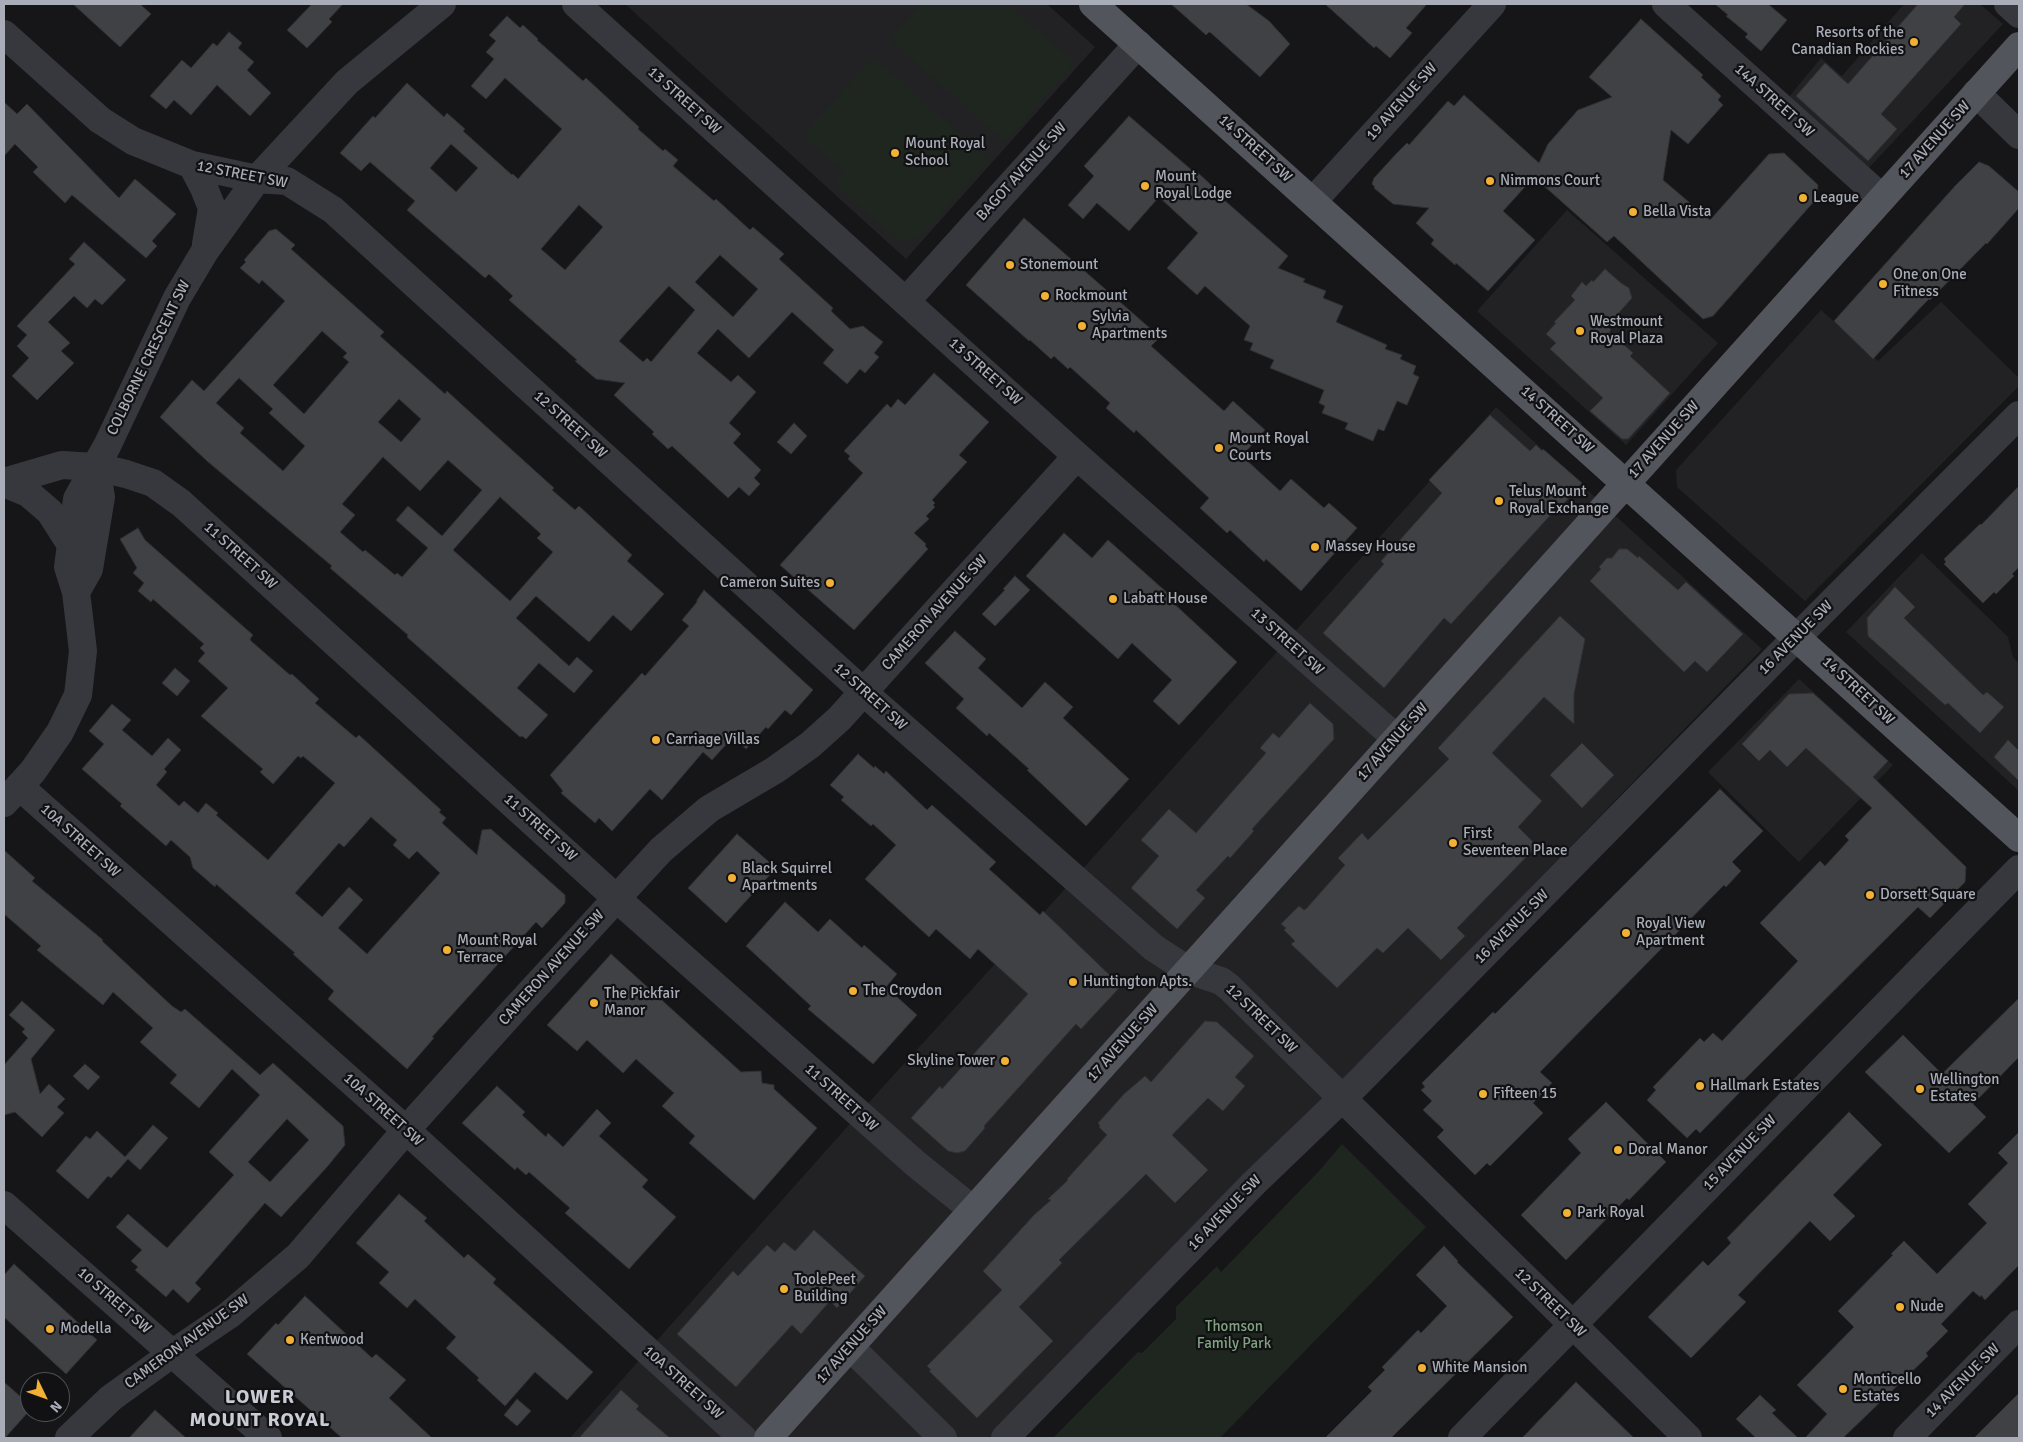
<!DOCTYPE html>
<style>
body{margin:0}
#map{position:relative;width:2023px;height:1442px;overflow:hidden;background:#161618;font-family:Signika,sans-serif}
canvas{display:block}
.frame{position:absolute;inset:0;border:5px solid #a8adb8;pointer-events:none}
.north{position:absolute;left:20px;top:1372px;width:50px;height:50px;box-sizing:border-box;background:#111113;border:1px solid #4d4f55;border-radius:50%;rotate:132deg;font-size:14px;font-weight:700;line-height:20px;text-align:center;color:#a8adb8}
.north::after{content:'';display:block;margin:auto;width:18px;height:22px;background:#f2b134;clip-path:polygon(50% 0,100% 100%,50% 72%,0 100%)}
</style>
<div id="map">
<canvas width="2023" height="1442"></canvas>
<div class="frame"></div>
<div class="north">N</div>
</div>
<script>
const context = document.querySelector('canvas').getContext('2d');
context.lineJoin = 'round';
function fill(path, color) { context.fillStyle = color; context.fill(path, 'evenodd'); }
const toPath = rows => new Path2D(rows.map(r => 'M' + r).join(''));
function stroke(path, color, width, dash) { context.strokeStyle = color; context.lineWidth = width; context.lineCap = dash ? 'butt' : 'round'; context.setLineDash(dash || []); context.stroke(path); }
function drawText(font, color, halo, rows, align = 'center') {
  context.font = font + ' Signika,sans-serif'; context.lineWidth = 4.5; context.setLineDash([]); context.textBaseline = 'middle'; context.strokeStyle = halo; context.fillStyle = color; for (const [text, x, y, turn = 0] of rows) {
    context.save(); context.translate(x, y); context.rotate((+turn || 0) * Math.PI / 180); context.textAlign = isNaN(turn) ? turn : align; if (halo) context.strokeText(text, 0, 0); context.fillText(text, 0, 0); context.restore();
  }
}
fill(toPath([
 [625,4,1047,4,1095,47,906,259],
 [1904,4,1980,4,2003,24,1867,170,1788,98,1821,58,1842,76],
 [1567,210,1718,343,1626,445,1477,311],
 [1941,302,2019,378,2019,386,1805,601,1677,487,1676,470,1821,310,1878,361],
 [1496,407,1762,649,997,1438,570,1438,880,1090,994,965,1020,939],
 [1922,553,2008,637,2013,657,2019,664,2019,791,1846,632],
 [1799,679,1893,765,1799,862,1708,772]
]), '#222225');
fill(toPath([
 [921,4,1008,4,1075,63,1005,142,890,39],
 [874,57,989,161,918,239,915,236,912,240,898,240,834,183,844,172,803,135],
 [1342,1144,1426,1227,1220,1438,1053,1438,1138,1352,1142,1353,1176,1319,1176,1307,1217,1266,1221,1272,1319,1171]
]), '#1e261f');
const building = toPath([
 [73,4,140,4,151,14,120,47,73,4],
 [312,4,343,4,329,19,332,22,307,48,287,30,312,4],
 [1171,4,1246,4,1269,21,1290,44,1260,77,1211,33,1209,32,1206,35,1171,4],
 [1325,4,1427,4,1406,28,1412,33,1390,58,1376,46,1374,48,1325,4],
 [1715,4,1768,4,1787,20,1761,51,1745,37,1748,34,1726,16,1728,15,1715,4],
 [1918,4,1965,4,1954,17,1961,24,1881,114,1897,129,1868,161,1796,96,1825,63,1848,84,1918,4],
 [507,16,520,28,523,25,538,39,537,40,583,81,586,78,639,127,638,129,663,151,665,149,678,160,673,166,714,201,716,199,750,230,753,227,784,254,779,259,833,308,831,311,850,329,863,326,883,342,874,353,879,357,865,373,860,369,847,384,823,363,834,350,792,312,749,358,718,329,697,353,731,382,738,375,756,392,729,423,741,434,733,443,761,470,754,478,760,484,749,496,739,487,728,498,672,446,668,449,652,434,654,432,614,395,625,383,596,379,575,361,577,360,509,300,513,296,489,274,485,278,407,210,415,201,370,162,361,171,340,153,373,116,375,118,407,83,444,117,447,113,465,129,463,131,512,175,513,174,518,179,562,129,505,78,486,99,471,86,494,59,486,52,496,41,489,35,507,16],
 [451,144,478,168,456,192,430,168,451,144],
 [579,205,603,227,565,270,541,249,579,205],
 [720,255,758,289,733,317,695,282,720,255],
 [669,286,695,310,651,362,647,358,643,362,619,341,669,286],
 [1641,19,1703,75,1701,77,1721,96,1718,100,1723,105,1688,144,1671,130,1663,180,1710,220,1769,154,1784,153,1818,185,1817,198,1713,316,1703,319,1614,236,1607,242,1534,177,1503,211,1535,240,1488,291,1456,263,1455,265,1431,244,1434,240,1416,223,1429,208,1393,204,1374,188,1375,187,1372,184,1374,178,1396,154,1407,143,1409,145,1448,101,1454,106,1464,95,1539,163,1548,144,1578,110,1612,97,1589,77,1641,19],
 [229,32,242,43,238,48,254,62,247,70,271,93,250,116,217,85,191,115,174,100,166,109,150,96,182,60,191,68,213,43,217,46,229,32],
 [4,102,17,114,27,104,119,198,135,179,176,214,152,241,157,246,146,258,72,195,65,203,33,172,38,167,15,144,4,156,4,102],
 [1129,116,1194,172,1195,170,1224,197,1223,199,1288,256,1278,268,1305,279,1303,282,1326,291,1323,298,1343,306,1336,322,1387,345,1385,349,1402,355,1400,359,1416,366,1413,374,1419,377,1407,405,1397,401,1384,431,1378,429,1373,441,1345,429,1348,423,1322,413,1325,406,1319,403,1324,390,1270,368,1274,360,1250,350,1253,343,1244,340,1250,326,1205,286,1197,295,1167,268,1198,233,1159,197,1129,231,1097,203,1083,219,1068,205,1094,176,1084,166,1129,116],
 [1979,162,1989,166,2019,192,2019,208,1987,244,1986,243,1930,300,1929,299,1922,306,1873,359,1834,321,1955,186,1979,162],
 [1024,218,1160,337,1151,346,1189,380,1224,411,1233,401,1265,430,1242,456,1280,491,1291,479,1324,508,1329,503,1357,528,1301,591,1266,559,1264,562,1230,530,1227,533,1200,508,1209,498,1136,430,1134,433,1106,408,1110,403,1070,367,1068,369,1054,356,1051,359,1030,340,1029,341,966,285,1024,218],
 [276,229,295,245,291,249,384,332,380,336,445,394,447,391,460,403,554,488,552,490,575,510,579,506,632,555,627,561,664,594,631,631,613,615,589,642,536,596,516,618,569,666,577,657,593,671,574,693,539,663,517,688,548,715,526,739,522,736,520,737,407,637,408,635,330,568,332,566,207,461,160,417,192,380,204,391,285,301,262,280,259,284,240,268,246,262,244,260,269,231,276,229],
 [322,331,347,353,343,357,349,362,304,414,273,385,322,331],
 [239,378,273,409,269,413,305,446,283,471,240,433,244,428,216,403,239,378],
 [399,399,421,419,401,442,378,422,399,399],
 [383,457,420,491,448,460,482,490,442,536,408,506,396,520,428,548,402,577,397,573,395,575,365,550,363,552,340,532,355,515,342,504,383,457],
 [500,497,541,534,537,538,553,552,510,601,453,550,500,497],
 [84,242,126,280,102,305,95,299,87,308,74,296,48,322,70,343,61,351,74,363,37,400,12,376,29,358,17,346,27,335,17,326,75,264,69,259,84,242],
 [1605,269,1621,283,1629,288,1632,298,1607,326,1611,330,1609,332,1631,351,1633,353,1630,356,1670,393,1628,439,1622,439,1590,411,1603,398,1550,349,1556,343,1546,334,1556,323,1554,322,1575,300,1571,296,1582,282,1586,286,1592,280,1593,282,1605,269],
 [934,373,989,422,959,455,967,462,932,500,935,503,933,505,935,507,926,516,929,519,914,533,926,544,925,546,928,549,854,630,780,565,863,473,848,459,850,456,844,451,887,404,891,408,898,399,905,405,934,373],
 [1490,415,1530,451,1536,445,1542,451,1543,449,1582,483,1558,510,1556,509,1451,624,1444,618,1384,688,1323,633,1384,564,1381,561,1442,493,1429,480,1490,415],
 [794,423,807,436,791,454,777,442,794,423],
 [2019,486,2019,567,2012,574,2014,576,1996,594,1994,592,1983,603,1944,564,1946,562,1944,559,1980,524,1981,525,2019,486],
 [138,528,145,540,253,635,250,639,251,641,290,675,292,674,319,699,315,703,356,738,359,735,441,810,439,812,446,818,442,823,477,855,482,830,491,829,565,895,565,903,542,928,536,922,432,1037,434,1038,407,1069,328,999,334,991,293,954,295,953,216,884,215,887,193,868,190,857,171,840,166,846,120,806,122,804,82,769,104,744,89,731,112,704,131,720,122,730,152,756,168,738,181,750,164,769,167,772,156,785,179,806,184,801,198,813,206,803,218,813,216,815,268,860,335,783,303,756,301,758,298,756,273,784,260,772,263,769,201,716,228,688,198,661,205,653,200,648,204,644,153,599,151,602,138,591,144,583,133,573,137,568,120,539,138,528],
 [371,817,397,840,393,845,409,859,417,851,440,873,367,954,338,928,363,900,349,887,322,917,295,893,339,843,344,847,371,817],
 [1064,533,1092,558,1108,540,1173,598,1170,600,1237,662,1179,725,1153,701,1172,680,1132,643,1118,659,1026,576,1064,533],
 [1619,549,1627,549,1638,558,1639,556,1678,590,1686,582,1743,634,1707,672,1695,661,1684,672,1590,581,1601,569,1599,567,1607,558,1612,558,1619,549],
 [1015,576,1030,590,995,626,982,614,1005,590,1003,589,1015,576],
 [1895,587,1915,607,1904,618,1983,695,1987,692,2004,707,1980,733,1948,703,1945,705,1868,636,1867,618,1895,587],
 [704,590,813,690,791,715,785,710,768,729,766,727,746,749,732,736,731,739,712,760,703,752,662,800,650,789,612,831,599,818,595,823,561,793,563,791,550,775,642,673,645,676,689,626,682,620,697,602,697,600,704,590],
 [1560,616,1585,639,1574,694,1574,724,1544,697,1492,753,1542,801,1518,827,1537,846,1457,928,1465,936,1441,960,1408,928,1383,953,1377,948,1337,988,1291,944,1295,941,1284,930,1286,928,1281,924,1299,906,1304,910,1306,909,1345,865,1338,858,1362,833,1368,840,1449,759,1438,748,1560,616],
 [955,631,986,659,978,668,1022,708,1045,682,1073,707,1063,718,1129,779,1086,826,1027,770,1029,769,989,733,987,736,956,708,964,699,925,663,955,631],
 [175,668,190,681,177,696,162,683,175,668],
 [1813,693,1888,761,1873,777,1966,867,1965,882,1930,918,1918,907,1744,1080,1748,1084,1700,1133,1696,1129,1687,1138,1647,1100,1656,1090,1653,1087,1700,1038,1704,1042,1713,1033,1722,1041,1798,961,1760,923,1820,861,1825,866,1849,840,1845,836,1872,808,1806,748,1787,767,1770,750,1759,761,1742,744,1789,694,1813,693],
 [1310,703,1333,724,1334,739,1252,829,1254,831,1230,858,1228,856,1196,890,1205,898,1177,929,1131,888,1159,856,1141,840,1169,809,1196,833,1266,753,1260,748,1273,733,1279,738,1310,703],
 [2008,740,2019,751,2019,781,1994,757,2008,740],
 [1582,743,1614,775,1582,808,1550,775,1582,743],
 [858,754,874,768,875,766,884,774,886,771,927,810,932,805,996,862,989,869,1040,915,1043,911,1121,986,1081,1029,1076,1024,984,1126,985,1128,965,1151,957,1153,948,1151,911,1118,940,1086,942,1089,1028,994,978,949,970,959,936,929,929,937,865,879,896,845,873,824,871,826,841,800,844,797,830,785,858,754],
 [1720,789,1763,831,1732,862,1741,871,1726,887,1724,885,1540,1072,1552,1083,1533,1103,1543,1113,1490,1166,1487,1163,1475,1175,1437,1137,1444,1130,1423,1110,1432,1101,1421,1090,1425,1087,1422,1083,1493,1012,1495,1014,1720,789],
 [737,834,776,868,726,923,688,888,737,834],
 [4,850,35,878,32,881,103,940,102,941,172,1006,181,1012,185,1009,260,1075,273,1063,343,1126,345,1145,327,1167,281,1217,265,1203,195,1283,201,1289,188,1303,173,1289,166,1297,135,1270,138,1267,131,1261,142,1250,116,1227,128,1214,167,1248,234,1175,209,1152,260,1095,232,1069,199,1108,170,1083,177,1075,140,1042,153,1028,113,992,103,1005,37,950,41,946,4,914,4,850],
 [287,1119,309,1140,270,1182,248,1162,287,1119],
 [785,902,818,932,830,919,862,948,864,945,897,974,886,987,917,1015,873,1064,808,1009,811,1006,746,946,785,902],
 [611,954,741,1072,761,1071,762,1083,774,1085,774,1089,817,1128,754,1200,689,1143,695,1136,662,1106,674,1093,636,1059,623,1073,587,1040,577,1051,547,1025,611,954],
 [2019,998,2019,1057,1973,1104,1986,1117,1949,1153,1865,1072,1903,1035,1942,1074,2019,998],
 [22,1001,55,1030,31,1059,40,1094,49,1084,65,1099,57,1107,64,1113,42,1137,15,1112,4,1115,4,1065,28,1038,22,1032,25,1029,9,1015,22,1001],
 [1205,1021,1217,1022,1254,1056,1235,1077,1245,1086,1223,1111,1208,1098,1172,1135,1208,1170,1175,1203,1146,1174,1059,1260,1062,1263,1019,1307,1053,1341,977,1418,929,1371,931,1370,927,1366,1002,1290,983,1271,1034,1215,1051,1200,1048,1199,1068,1180,1067,1179,1107,1135,1099,1127,1100,1126,1098,1123,1124,1094,1145,1076,1151,1082,1205,1021],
 [85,1064,100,1077,88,1090,73,1076,85,1064],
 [497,1086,525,1112,522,1115,546,1137,548,1133,563,1147,597,1109,611,1123,599,1136,648,1180,642,1187,676,1217,629,1269,565,1213,570,1208,529,1172,526,1175,517,1167,515,1170,462,1123,497,1086],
 [1606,1102,1666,1162,1629,1200,1627,1198,1566,1260,1521,1215,1581,1153,1568,1139,1606,1102],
 [1849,1112,1882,1145,1833,1195,1855,1216,1830,1241,1810,1221,1738,1295,1746,1302,1691,1358,1648,1317,1703,1261,1708,1266,1731,1243,1727,1238,1849,1112],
 [153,1125,168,1138,140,1170,128,1159,111,1178,108,1176,88,1199,56,1171,86,1136,90,1139,97,1131,125,1157,153,1125],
 [2019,1132,2019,1265,1985,1300,1981,1295,1980,1297,1973,1291,1941,1324,1948,1331,1926,1353,1928,1356,1843,1438,1805,1438,1827,1414,1797,1385,1854,1327,1838,1311,1893,1255,1891,1254,1904,1241,1937,1274,1987,1223,1968,1204,2008,1163,1998,1153,2019,1132],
 [399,1194,427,1218,424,1221,464,1258,468,1254,496,1279,493,1283,593,1372,567,1400,535,1372,505,1406,477,1380,479,1378,446,1348,456,1337,415,1299,407,1308,379,1283,389,1272,356,1243,399,1194],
 [814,1230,865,1276,837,1308,830,1301,801,1334,792,1325,736,1387,677,1334,733,1271,738,1276,767,1245,775,1252,784,1242,795,1251,814,1230],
 [1444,1246,1458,1261,1457,1262,1513,1317,1391,1438,1325,1438,1372,1391,1368,1387,1385,1370,1382,1367,1418,1330,1421,1333,1447,1306,1416,1275,1444,1246],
 [14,1264,97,1340,66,1374,4,1317,4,1275,14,1264],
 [305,1296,372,1358,376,1354,406,1380,389,1398,432,1438,342,1438,247,1354,276,1323,278,1325,305,1296],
 [4,1382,30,1405,30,1410,5,1438,4,1438,4,1382],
 [1576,1382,1634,1438,1522,1438,1576,1382],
 [621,1390,639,1406,636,1409,670,1438,579,1438,621,1390],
 [2019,1393,2019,1438,1974,1438,2019,1393],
 [1760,1395,1776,1410,1772,1413,1798,1438,1756,1438,1736,1419,1760,1395],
 [517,1399,531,1411,517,1426,504,1415,517,1399],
 [155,1410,186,1438,129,1438,155,1410]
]);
fill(building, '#404145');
stroke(building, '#303034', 1);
stroke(toPath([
 [576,4,1077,456,1396,738],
 [1666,4,1882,198],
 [2008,4,2019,14],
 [4,34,100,120,133,141,192,165,257,179,287,181,333,210,878,705,1154,948,1188,970,1221,981,1229,987,1688,1438],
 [1976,93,2019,135],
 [192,165,204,188,212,208,206,244],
 [1313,201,1492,4],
 [906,301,1138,44],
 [4,482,62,465,96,467,126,474,153,483,181,503,616,898,916,1164,973,1210],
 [4,483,28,493,50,512,71,545],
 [76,592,89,569,101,497,96,467],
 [19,786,406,1130,743,1438],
 [4,803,33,771,60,732,78,695,83,651,76,592,68,567,77,499,107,446,177,298,205,251,257,179,347,82,442,4],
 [4,1205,268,1438],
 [850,1347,943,1438],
 [69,1438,111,1398,173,1353,229,1315,298,1256,406,1130,514,1010,661,850,709,809,775,770,810,745,839,719,1077,456],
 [1005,1438,1254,1183,1356,1085,1778,656,2019,415],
 [1462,1438,2019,869],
 [1907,1438,2019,1324]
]), '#37383d', 28);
stroke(toPath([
 [1093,4,2019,838],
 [768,1438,2019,46]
]), '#53555c', 28);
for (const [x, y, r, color] of [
 [1914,42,5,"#f2b134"],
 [895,153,5,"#f2b134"],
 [1490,181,5,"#f2b134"],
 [1145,186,5,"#f2b134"],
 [1803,198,5,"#f2b134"],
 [1633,212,5,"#f2b134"],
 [1010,265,5,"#f2b134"],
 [1883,284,5,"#f2b134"],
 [1045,296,5,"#f2b134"],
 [1082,326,5,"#f2b134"],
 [1580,331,5,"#f2b134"],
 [1219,448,5,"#f2b134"],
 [1499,501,5,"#f2b134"],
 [1315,547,5,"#f2b134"],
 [830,583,5,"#f2b134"],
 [1113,599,5,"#f2b134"],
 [656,740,5,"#f2b134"],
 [1453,843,5,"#f2b134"],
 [732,878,5,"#f2b134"],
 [1870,895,5,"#f2b134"],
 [1626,933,5,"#f2b134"],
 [447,950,5,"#f2b134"],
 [1073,982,5,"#f2b134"],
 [853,991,5,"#f2b134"],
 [594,1003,5,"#f2b134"],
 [1005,1061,5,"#f2b134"],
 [1700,1086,5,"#f2b134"],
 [1920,1089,5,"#f2b134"],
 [1483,1094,5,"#f2b134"],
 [1618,1150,5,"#f2b134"],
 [1567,1213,5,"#f2b134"],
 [784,1289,5,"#f2b134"],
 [1900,1307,5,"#f2b134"],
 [50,1329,5,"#f2b134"],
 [290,1340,5,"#f2b134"],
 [1422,1368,5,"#f2b134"],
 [1843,1389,5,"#f2b134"]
]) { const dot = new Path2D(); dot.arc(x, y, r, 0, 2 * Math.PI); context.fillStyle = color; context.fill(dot); stroke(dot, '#111113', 2); }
drawText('15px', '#a8adb8', '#111113', [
 ["Resorts of the",1904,33,"right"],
 ["Canadian Rockies",1904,50,"right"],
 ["Mount Royal",905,144],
 ["School",905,161],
 ["Mount",1155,177],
 ["Royal Lodge",1155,194],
 ["Nimmons Court",1500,181],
 ["League",1813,198],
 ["Bella Vista",1643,212],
 ["Stonemount",1020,265],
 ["One on One",1893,275],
 ["Fitness",1893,292],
 ["Rockmount",1055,296],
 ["Sylvia",1092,317],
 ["Apartments",1092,334],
 ["Westmount",1590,322],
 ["Royal Plaza",1590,339],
 ["Mount Royal",1229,439],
 ["Courts",1229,456],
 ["Telus Mount",1509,492],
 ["Royal Exchange",1509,509],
 ["Massey House",1325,547],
 ["Cameron Suites",820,583,"right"],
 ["Labatt House",1123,599],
 ["Carriage Villas",666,740],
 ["First",1463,834],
 ["Seventeen Place",1463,851],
 ["Black Squirrel",742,869],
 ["Apartments",742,886],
 ["Dorsett Square",1880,895],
 ["Royal View",1636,924],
 ["Apartment",1636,941],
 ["Mount Royal",457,941],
 ["Terrace",457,958],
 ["Huntington Apts.",1083,982],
 ["The Croydon",863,991],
 ["The Pickfair",604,994],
 ["Manor",604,1011],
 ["Skyline Tower",995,1061,"right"],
 ["Wellington",1930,1080],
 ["Estates",1930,1097],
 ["Hallmark Estates",1710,1086],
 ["Fifteen 15",1493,1094],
 ["Doral Manor",1628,1150],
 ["Park Royal",1577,1213],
 ["ToolePeet",794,1280],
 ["Building",794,1297],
 ["Nude",1910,1307],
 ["Modella",60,1329],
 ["Kentwood",300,1340],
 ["White Mansion",1432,1368],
 ["Monticello",1853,1380],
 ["Estates",1853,1397]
], 'left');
drawText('15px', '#a8adb8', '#111113', [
 ["13 STREET SW",684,101,42],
 ["14A STREET SW",1774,101,42],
 ["19 AVENUE SW",1402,102,-48],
 ["17 AVENUE SW",1935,140,-48],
 ["14 STREET SW",1255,149,42],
 ["BAGOT AVENUE SW",1022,172,-48],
 ["12 STREET SW",242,175,11],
 ["COLBORNE CRESCENT SW",149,358,-64],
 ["13 STREET SW",985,372,42],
 ["14 STREET SW",1557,420,42],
 ["12 STREET SW",570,425,42],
 ["17 AVENUE SW",1664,440,-48],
 ["11 STREET SW",240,556,42],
 ["CAMERON AVENUE SW",935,613,-48],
 ["16 AVENUE SW",1796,638,-45],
 ["13 STREET SW",1287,642,42],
 ["14 STREET SW",1858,691,43],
 ["12 STREET SW",870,697,42],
 ["17 AVENUE SW",1393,742,-48],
 ["11 STREET SW",540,828,42],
 ["10A STREET SW",80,841,42],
 ["16 AVENUE SW",1512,927,-45],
 ["CAMERON AVENUE SW",552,968,-48],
 ["12 STREET SW",1261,1019,44],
 ["17 AVENUE SW",1123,1043,-48],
 ["11 STREET SW",841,1098,42],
 ["10A STREET SW",383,1110,42],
 ["15 AVENUE SW",1740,1153,-46],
 ["16 AVENUE SW",1225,1213,-46],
 ["10 STREET SW",114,1301,41],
 ["12 STREET SW",1550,1303,44],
 ["CAMERON AVENUE SW",187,1342,-36],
 ["17 AVENUE SW",852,1345,-48],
 ["14 AVENUE SW",1963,1381,-45],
 ["10A STREET SW",683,1383,42]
]);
drawText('15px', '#7fa381', '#111113', [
 ["Thomson",1234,1327],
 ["Family Park",1234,1344]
]);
context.letterSpacing = '1px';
drawText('bold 20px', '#c9ccd4', '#111113', [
 ["LOWER",260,1398],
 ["MOUNT ROYAL",260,1421]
]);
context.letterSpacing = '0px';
</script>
